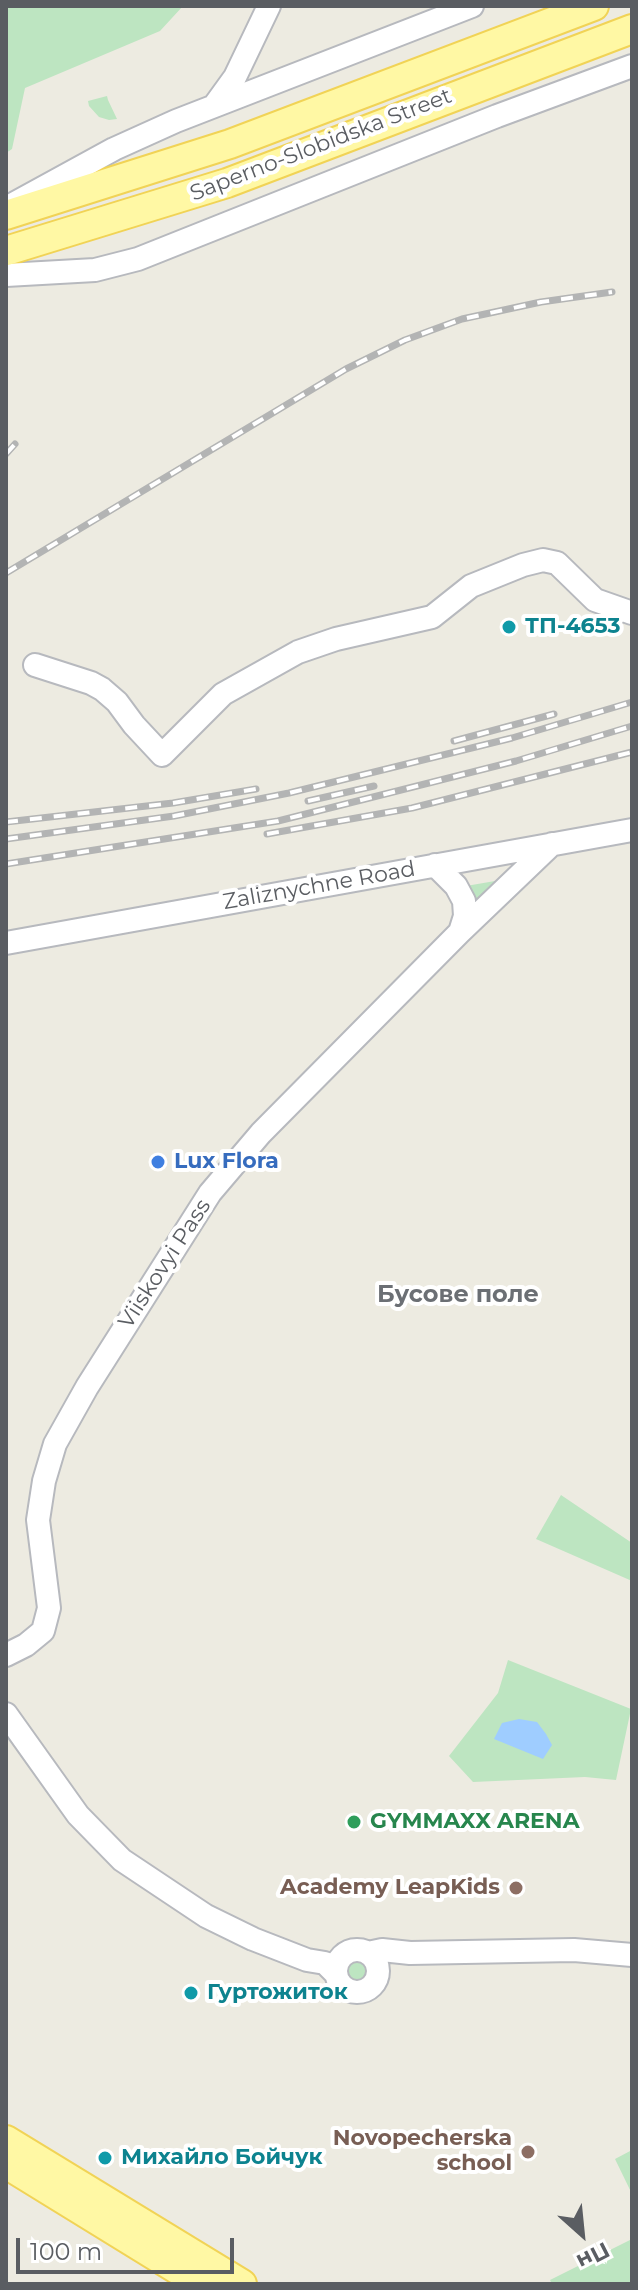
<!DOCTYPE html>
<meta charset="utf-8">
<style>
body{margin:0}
#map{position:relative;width:638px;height:2290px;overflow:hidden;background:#edebe1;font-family:Montserrat,sans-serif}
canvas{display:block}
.frame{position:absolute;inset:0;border:8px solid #5a5d62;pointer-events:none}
.north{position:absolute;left:542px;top:2194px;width:80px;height:80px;-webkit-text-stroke:6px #fff;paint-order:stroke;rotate:153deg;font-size:22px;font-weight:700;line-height:32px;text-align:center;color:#5a5d62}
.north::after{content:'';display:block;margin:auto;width:28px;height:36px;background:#5a5d62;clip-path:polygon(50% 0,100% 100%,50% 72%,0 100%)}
.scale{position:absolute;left:16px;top:2238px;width:218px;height:36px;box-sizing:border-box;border:4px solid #5a5d62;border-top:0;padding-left:10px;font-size:24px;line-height:28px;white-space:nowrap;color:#5a5d62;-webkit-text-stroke:6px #fff;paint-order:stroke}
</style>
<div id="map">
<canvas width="638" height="2290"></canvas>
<div class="frame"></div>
<div class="north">Пн</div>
<div class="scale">100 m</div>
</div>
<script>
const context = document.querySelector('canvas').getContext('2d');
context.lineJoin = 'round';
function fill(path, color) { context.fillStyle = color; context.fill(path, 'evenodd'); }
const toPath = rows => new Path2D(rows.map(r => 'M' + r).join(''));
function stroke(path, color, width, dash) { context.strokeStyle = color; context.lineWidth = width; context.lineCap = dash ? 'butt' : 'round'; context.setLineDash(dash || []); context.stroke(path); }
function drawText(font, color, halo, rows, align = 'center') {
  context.font = font + ' Montserrat,sans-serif'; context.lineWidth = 8; context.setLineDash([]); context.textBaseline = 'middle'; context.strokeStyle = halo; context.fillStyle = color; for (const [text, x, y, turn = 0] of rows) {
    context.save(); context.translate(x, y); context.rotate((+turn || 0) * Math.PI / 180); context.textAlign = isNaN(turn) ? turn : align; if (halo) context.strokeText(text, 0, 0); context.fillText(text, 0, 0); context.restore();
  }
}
fill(toPath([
 [6,6,183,6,160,31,25,88,12,149,6,153],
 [107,96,108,100,117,119,109,120,99,117,89,106,88,101],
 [495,881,499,883,475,908,466,886],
 [561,1495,632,1543,632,1581,536,1539],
 [508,1660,631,1709,616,1780,585,1777,473,1782,449,1756,498,1693],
 '346 1970a11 11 0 1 1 22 0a11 11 0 1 1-22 0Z',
 [632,2150,632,2194,615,2159],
 [632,2239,632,2284,552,2284,550,2280]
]), '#bde5c1');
fill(toPath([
 [519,1719,537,1722,546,1734,552,1745,543,1759,494,1739,502,1723]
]), '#9fcdff');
const minor = toPath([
 [214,106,235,77,269,6],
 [8,207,114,149,176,121,472,6],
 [6,275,95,270,138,259,497,116,632,66],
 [35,665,91,683,102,689,117,702,134,725,162,755,223,694,298,652,336,639,432,617,471,586,523,565,543,560,557,563,595,600,632,613],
 [435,865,456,886,464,901,465,916,460,932],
 [6,943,632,830],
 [6,1655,26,1645,43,1631,49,1608,38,1520,44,1481,55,1444,87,1387,210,1193,261,1133,460,932,552,844],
 [6,1714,78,1815,122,1860,206,1916,253,1939,307,1960,325,1963,336,1974],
 '336 1971a21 21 0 1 1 42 0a21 21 0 1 1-42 0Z',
 [368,1953,382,1950,410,1953,574,1950,632,1955]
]);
const major = toPath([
 [6,215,230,144,594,6],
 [6,251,227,183,632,29],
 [6,2140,242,2284],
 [6,2164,201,2284]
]);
stroke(minor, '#b7b9be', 26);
stroke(major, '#f1d356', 32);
stroke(minor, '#fff', 22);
stroke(major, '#fff8a4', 28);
const rail = toPath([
 [6,454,15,444],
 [6,573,346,369,405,340,462,319,541,302,612,292],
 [454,741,554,714],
 [308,801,374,786],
 [6,822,173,803,256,789],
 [267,834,412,808,632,752],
 [6,839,174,816,289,793,512,738,632,702],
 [6,864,278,821,516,761,632,726]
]);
stroke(rail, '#b3b4b4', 7);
stroke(rail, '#fff', 4, [12]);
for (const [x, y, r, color] of [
 [509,627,8,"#0f9aa8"],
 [158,1162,8,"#3f7fe0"],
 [354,1822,8,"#2e9e5b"],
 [516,1888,8,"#8d6e63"],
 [191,1993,8,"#0f9aa8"],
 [528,2152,8,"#8d6e63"],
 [105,2158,8,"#0f9aa8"]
]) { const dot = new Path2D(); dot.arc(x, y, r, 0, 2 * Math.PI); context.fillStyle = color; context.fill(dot); stroke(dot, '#fff', 3); }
drawText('22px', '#5a5d62', '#fff', [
 ["Saperno-Slobidska Street",321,145,-21],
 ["Zaliznychne Road",319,886,-10],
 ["Viiskovyi Pass",165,1264,-57]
]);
drawText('bold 22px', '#0d838f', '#fff', [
 ["ТП-4653",525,627],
 ["Гуртожиток",207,1993],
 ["Михайло Бойчук",121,2158]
], 'left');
drawText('bold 22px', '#366cbe', '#fff', [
 ["Lux Flora",174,1162]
], 'left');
drawText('bold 22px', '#27864d', '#fff', [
 ["GYMMAXX ARENA",370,1822]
], 'left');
drawText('bold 22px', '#785e54', '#fff', [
 ["Academy LeapKids",500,1888],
 ["Novopecherska",512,2139],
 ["school",512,2164]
], 'right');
drawText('bold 24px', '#6b6f74', '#fff', [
 ["Бусове поле",458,1295]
]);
</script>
